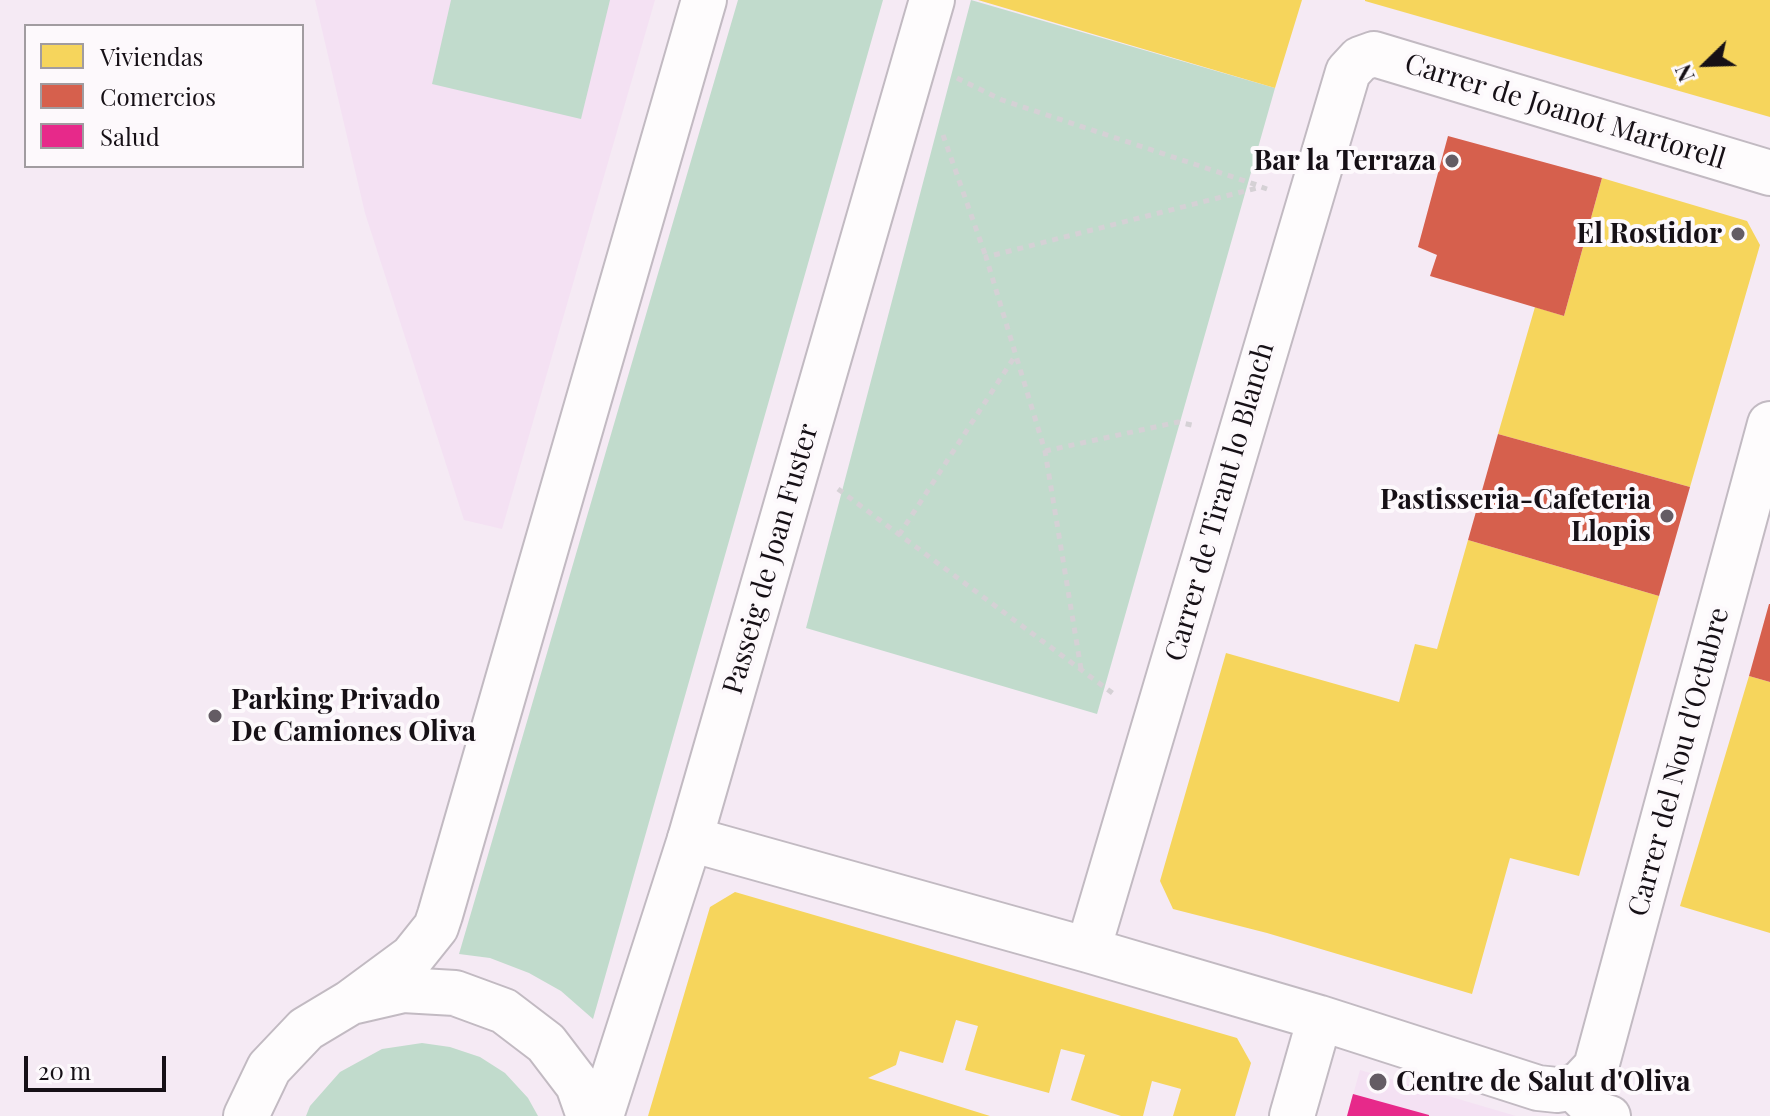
<!DOCTYPE html>
<style>
body{margin:0}
#map{position:relative;width:1770px;height:1116px;overflow:hidden;background:#f5eaf4;font-family:"Playfair Display",serif}
canvas{display:block}
.legend{position:absolute;left:24px;top:24px;width:280px;height:144px;box-sizing:border-box;background:#fdf9fc;border:2px solid #a19ca0;margin:0;padding:10px 14px;list-style:none;font-size:24px;color:#161016}
.legend li{display:flex;align-items:center;gap:16px;height:40px}
.legend b{width:40px;border:2px solid #a19ca0}
.north{position:absolute;left:1666px;top:24px;width:80px;height:80px;-webkit-text-stroke:6px #fdf9fc;paint-order:stroke;rotate:247deg;font-size:22px;font-weight:700;line-height:32px;text-align:center;color:#161016}
.north::after{content:'';display:block;margin:auto;width:28px;height:36px;background:#161016;clip-path:polygon(50% 0,100% 100%,50% 72%,0 100%)}
.scale{position:absolute;left:24px;top:1056px;width:142px;height:36px;box-sizing:border-box;border:4px solid #161016;border-top:0;padding-left:10px;font-size:24px;line-height:28px;white-space:nowrap;color:#161016;-webkit-text-stroke:6px #fdf9fc;paint-order:stroke}
</style>
<div id="map">
<canvas width="1770" height="1116"></canvas>
<ul class="legend">
<li><b style="height:22px;background:#f6d55c"></b>Viviendas</li>
<li><b style="height:22px;background:#d6604d"></b>Comercios</li>
<li><b style="height:22px;background:#e7298a"></b>Salud</li>
</ul>
<div class="north">N</div>
<div class="scale">20 m</div>
</div>
<script>
const context = document.querySelector('canvas').getContext('2d');
context.lineJoin = 'round';
function fill(path, color) { context.fillStyle = color; context.fill(path, 'evenodd'); }
const toPath = rows => new Path2D(rows.map(r => 'M' + r).join(''));
function stroke(path, color, width, dash) { context.strokeStyle = color; context.lineWidth = width; context.lineCap = dash ? 'butt' : 'round'; context.setLineDash(dash || []); context.stroke(path); }
function drawText(font, color, halo, rows, align = 'center') {
  context.font = font + ' "Playfair Display",serif'; context.lineWidth = 8; context.setLineDash([]); context.textBaseline = 'middle'; context.strokeStyle = halo; context.fillStyle = color; for (const [text, x, y, turn = 0] of rows) {
    context.save(); context.translate(x, y); context.rotate((+turn || 0) * Math.PI / 180); context.textAlign = isNaN(turn) ? turn : align; if (halo) context.strokeText(text, 0, 0); context.fillText(text, 0, 0); context.restore();
  }
}
fill(toPath([
 [315,0,655,0,502,529,464,520,365,213],
 [1360,1070,1516,1116,1347,1116]
]), '#f4e1f3');
fill(toPath([
 [451,0,610,0,581,119,432,84],
 [738,0,883,0,593,1019,561,991,529,973,490,958,459,954],
 [971,0,1275,88,1097,714,806,628],
 [422,1043,450,1047,480,1057,505,1073,528,1098,538,1116,306,1116,310,1106,340,1072,382,1049]
]), '#c1dbcc');
fill(toPath([
 [978,0,1302,0,1275,88],
 [1365,0,1770,0,1770,117,1365,1],
 [1602,178,1747,221,1760,245,1690,487,1498,434,1535,307,1564,316],
 [1468,540,1659,596,1579,876,1510,858,1472,994,1267,933,1173,909,1160,881,1226,653,1399,702,1415,644,1437,649],
 [1749,676,1770,682,1770,933,1680,906],
 [735,892,1237,1038,1251,1063,1235,1116,1173,1116,1181,1089,1152,1081,1143,1116,1121,1116,1071,1100,1085,1055,1061,1049,1049,1093,965,1070,978,1026,956,1020,943,1063,900,1051,896,1065,868,1078,990,1116,648,1116,710,907]
]), '#f6d55c');
fill(toPath([
 [1448,136,1602,178,1564,316,1430,276,1437,255,1418,247],
 [1498,434,1690,487,1659,596,1468,540],
 [1769,604,1770,604,1770,682,1749,676]
]), '#d6604d');
fill(toPath([
 [1353,1094,1429,1115,1429,1116,1347,1116]
]), '#e7298a');
const pedestrian = toPath([
 [1571,1088,1594,1111,1610,1116]
]);
const minor = toPath([
 [690,839,1088,950,1320,1018,1538,1088,1557,1090,1571,1088,1582,1082,1596,1067,1770,424],
 [1088,950,1348,72,1360,59,1374,54,1770,173],
 [1292,1116,1320,1018]
]);
const tertiary = toPath([
 [351,1002,412,957,436,927,440,915,704,0],
 [246,1116,269,1068,306,1029,351,1002,403,990,455,993,504,1011,546,1043,578,1085,589,1116],
 [601,1116,690,839,932,0]
]);
stroke(pedestrian, '#c2bac2', 44);
stroke(minor, '#c2bac2', 48);
stroke(tertiary, '#c2bac2', 48);
stroke(toPath([
 [957,78,1002,100,1260,186],
 [943,135,986,257],
 [1045,451,1178,422,1196,426],
 [838,489,1115,695],
 [899,535,1015,356],
 [1081,669,1045,451,986,257,1261,187,1267,189]
]), '#d5d1d5', 5, [6, 6]);
stroke(pedestrian, '#fefcfd', 40);
stroke(minor, '#fefcfd', 44);
stroke(tertiary, '#fefcfd', 44);
for (const [x, y, r, color] of [
 [1452,161,8,"#645c64"],
 [1738,234,8,"#645c64"],
 [1667,516,8,"#645c64"],
 [215,716,8,"#645c64"],
 [1378,1082,10,"#645c64"]
]) { const dot = new Path2D(); dot.arc(x, y, r, 0, 2 * Math.PI); context.fillStyle = color; context.fill(dot); stroke(dot, '#fdf9fc', 3); }
drawText('28px', '#161016', '#fdf9fc', [
 ["Carrer de Joanot Martorell",1565,112,17],
 ["Carrer de Tirant lo Blanch",1220,502,-74],
 ["Passeig de Joan Fuster",771,559,-74],
 ["Carrer del Nou d'Octubre",1679,762,-75]
]);
drawText('bold 28px', '#161016', '#fdf9fc', [
 ["Bar la Terraza",1436,161],
 ["El Rostidor",1722,234],
 ["Pastisseria-Cafeteria",1651,500],
 ["Llopis",1651,532],
 ["Parking Privado",231,700,"left"],
 ["De Camiones Oliva",231,732,"left"],
 ["Centre de Salut d'Oliva",1396,1082,"left"]
], 'right');
</script>
